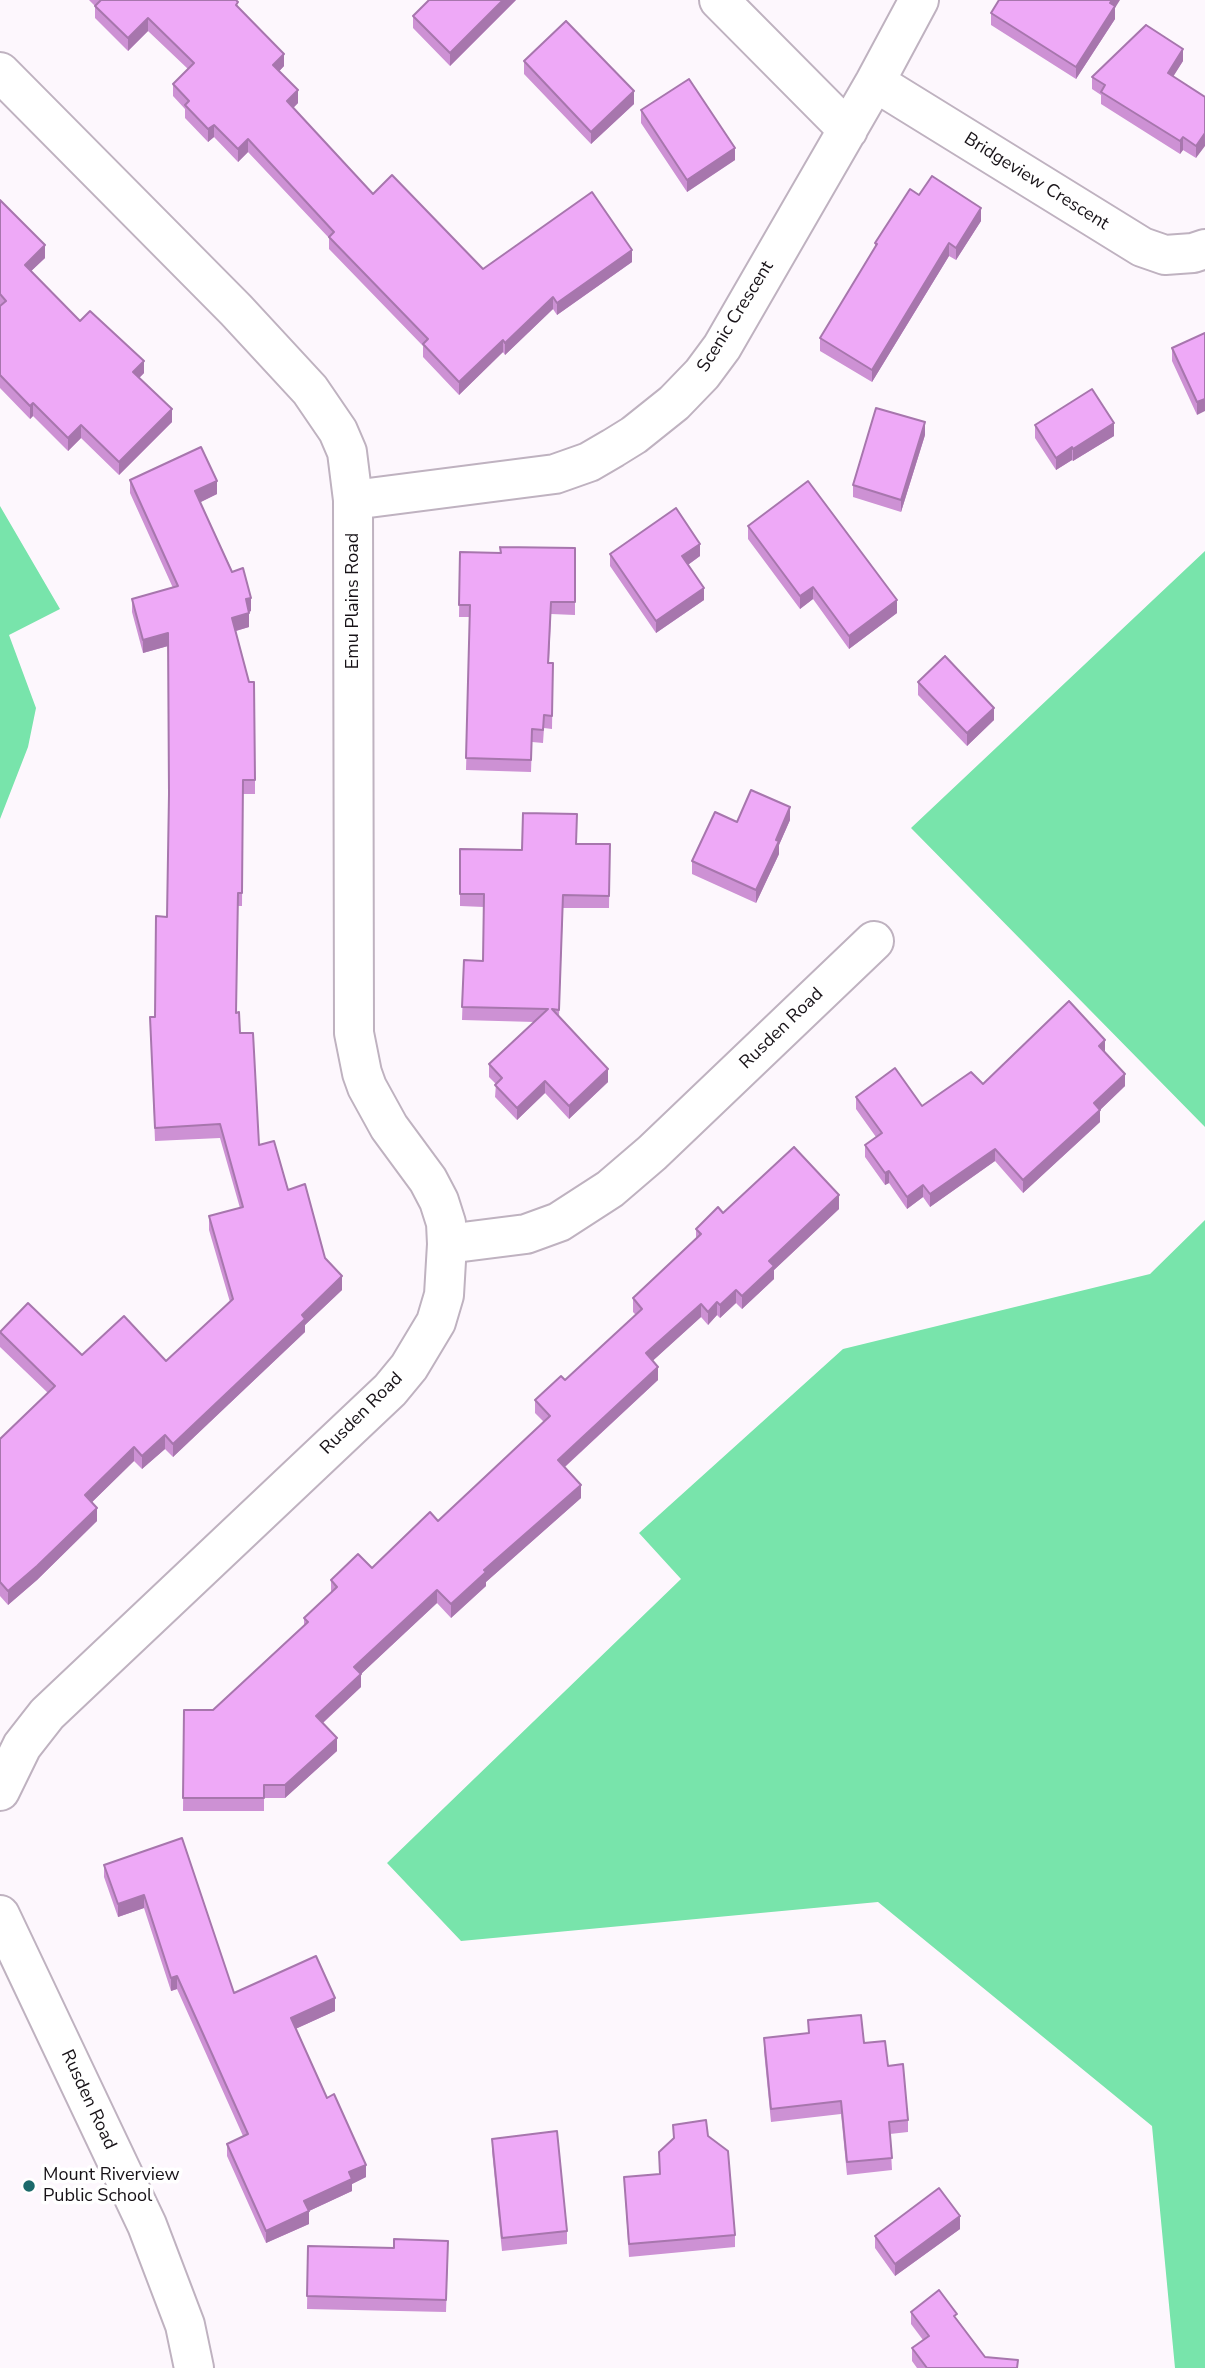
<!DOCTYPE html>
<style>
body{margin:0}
canvas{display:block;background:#fdf7fd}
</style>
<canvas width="1205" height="2368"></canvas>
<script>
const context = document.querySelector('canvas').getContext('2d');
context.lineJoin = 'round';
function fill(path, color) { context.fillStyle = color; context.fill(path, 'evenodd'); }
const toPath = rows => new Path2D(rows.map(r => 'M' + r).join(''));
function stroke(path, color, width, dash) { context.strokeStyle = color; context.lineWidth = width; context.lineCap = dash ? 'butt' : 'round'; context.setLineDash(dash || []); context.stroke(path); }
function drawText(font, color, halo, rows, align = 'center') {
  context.font = font + ' "Nunito Sans",sans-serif'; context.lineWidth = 7; context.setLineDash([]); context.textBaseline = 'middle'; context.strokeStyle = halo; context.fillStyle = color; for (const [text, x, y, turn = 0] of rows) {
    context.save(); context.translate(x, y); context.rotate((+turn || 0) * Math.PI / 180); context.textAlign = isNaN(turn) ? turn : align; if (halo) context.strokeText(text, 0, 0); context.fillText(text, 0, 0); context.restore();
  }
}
fill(toPath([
 [0,506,60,609,9,635,36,708,28,747,0,819],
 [1205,551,1205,1127,911,828],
 [1205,1220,1205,2368,1175,2368,1152,2126,878,1902,461,1941,387,1863,681,1579,639,1533,843,1349,1150,1274]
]), '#78e4ab');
const minor = toPath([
 [719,0,848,130],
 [875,82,1142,247,1165,255,1193,253,1205,249],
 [353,500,555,474,589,462,613,448,634,435,674,403,702,374,722,347,875,82,919,0],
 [447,1244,526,1234,559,1222,610,1189,652,1153,874,941]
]);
const tertiary = toPath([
 [0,72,236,310,310,390,338,431,347,452,353,500,354,1033,362,1073,367,1087,389,1127,428,1180,439,1201,446,1223,447,1244,444,1295,436,1322,409,1367,390,1390,47,1714,22,1746,0,1791],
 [0,1915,147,2225,185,2325,194,2368]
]);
stroke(minor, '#bfb2c0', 42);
stroke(tertiary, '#bfb2c0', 42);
stroke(minor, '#fff', 38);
stroke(tertiary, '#fff', 38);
fill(toPath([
 [89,0,236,0,238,8,284,66,279,71,298,103,293,108,373,194,483,269,632,262,557,315,553,309,505,355,503,352,459,395,423,357,423,346,329,249,329,238,248,152,238,162,214,137,208,142,185,118,185,109,173,96,173,84,188,69,148,31,128,51,95,18,95,6],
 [516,0,450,66,413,28,413,16],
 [1115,8,1115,19,1076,79,991,25,991,13],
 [524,61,634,104,591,144,524,74],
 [1183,61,1173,76,1205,97,1196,158,1183,150,1180,154,1101,104,1101,95,1092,89,1092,77],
 [641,110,735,160,687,192,641,123],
 [919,195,981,221,956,260,949,256,872,382,820,351,820,338,875,247,875,243],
 [0,200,45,258,31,271,80,321,144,373,139,378,172,422,119,475,81,438,68,451,33,416,30,419,0,388],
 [1205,333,1197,415,1172,361,1172,348],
 [1035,425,1114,436,1073,461,1072,460,1056,470,1035,438],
 [925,435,901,512,853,497,853,485],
 [130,480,217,494,200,502,251,611,249,612,249,627,236,631,255,780,255,794,243,794,242,906,238,906,236,1013,259,1145,288,1190,342,1290,305,1325,305,1332,173,1457,165,1449,142,1469,134,1461,92,1502,97,1521,37,1580,8,1605,0,1596,0,1439,48,1393,0,1347,0,1332,82,1355,166,1361,230,1302,209,1230,209,1216,240,1208,220,1138,155,1141,150,1017,155,1017,167,917,169,798,168,646,143,653,132,612,132,599,173,588,130,493],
 [748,526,897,613,849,649,813,599,800,609,748,539],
 [575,548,575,615,551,614,549,663,553,663,552,729,544,728,543,743,532,742,531,772,466,770,470,617,459,617,460,552,501,553],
 [610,554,700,556,688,565,704,600,656,633,610,566],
 [918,682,994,720,967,746,918,695],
 [790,820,779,845,779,854,756,903,692,874,692,861,737,822],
 [576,844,610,844,609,908,563,908,559,1017,608,1082,569,1119,545,1093,517,1120,495,1097,496,1084,489,1077,489,1064,535,1022,462,1020,464,960,483,961,484,907,460,906,460,849,522,850],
 [1105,1052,1125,1086,1100,1110,1100,1122,1023,1193,995,1161,930,1207,923,1197,907,1209,889,1183,885,1185,865,1157,865,1145,876,1137,856,1109,856,1097,922,1106,983,1084],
 [839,1209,774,1270,774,1279,742,1309,736,1303,720,1318,717,1315,708,1325,701,1317,652,1361,658,1380,565,1467,581,1498,486,1582,486,1586,451,1618,437,1603,361,1674,361,1687,323,1723,337,1751,285,1798,264,1798,264,1811,183,1811,184,1710,213,1710,304,1625,304,1618,331,1594,331,1580,372,1568,438,1521,544,1422,535,1413,535,1400,565,1380,636,1315,633,1312,633,1298,696,1238,696,1229,723,1213],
 [182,1838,234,1993,335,2011,295,2029,327,2098,366,2177,352,2184,352,2191,309,2211,309,2224,266,2243,227,2156,227,2144,243,2136,177,1989,171,1991,144,1908,118,1917,104,1877,104,1865],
 [808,2020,864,2043,888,2066,908,2120,908,2132,890,2134,892,2170,847,2175,841,2114,771,2122,764,2051,764,2038,808,2034],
 [673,2125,708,2136,735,2235,735,2247,629,2257,624,2177,660,2174,659,2152,673,2139],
 [492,2139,567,2231,567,2244,502,2251,492,2151],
 [960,2229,895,2276,875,2248,875,2236],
 [308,2246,448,2253,446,2312,307,2309],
 [911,2312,957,2319,985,2357,1018,2368,917,2368,912,2361,912,2348,923,2340,911,2324]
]), '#cd91d4');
fill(toPath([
 [503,0,516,0,450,66,450,53],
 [1112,0,1120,0,1115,8,1115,19,1076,79,1076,67],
 [148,18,148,31,128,51,128,38],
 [1183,49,1183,61,1168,85,1168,73],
 [284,54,284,66,273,78,273,65],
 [298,90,298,103,287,114,287,101],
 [634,91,634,104,591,144,591,132],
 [214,125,214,137,208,142,208,129],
 [1205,133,1205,146,1196,158,1196,146],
 [1183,137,1183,150,1180,154,1180,141],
 [248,139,248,152,238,162,238,149],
 [735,148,735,160,687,192,687,180],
 [981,208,981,221,956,260,956,248],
 [949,243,949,256,872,382,872,370],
 [45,245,45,258,25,277,25,265],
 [632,250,632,262,557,315,557,303],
 [553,297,553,309,505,355,505,343],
 [503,340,503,352,459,395,459,382],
 [144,361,144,373,133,384,133,372],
 [1205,399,1205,411,1197,415,1197,402],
 [33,403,33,416,30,419,30,406],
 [172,409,172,422,119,475,119,462],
 [925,422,925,435,901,512,901,500],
 [1114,423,1114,436,1073,461,1073,449],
 [81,425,81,438,68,451,68,438],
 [1072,447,1072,460,1056,470,1056,458],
 [217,481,217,494,195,505,195,491],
 [700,544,700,556,682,569,682,556],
 [813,587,813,599,800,609,800,596],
 [704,588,704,600,656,633,656,621],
 [251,598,251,611,246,613,246,599],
 [897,600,897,613,849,649,849,636],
 [249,613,249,627,232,632,232,618],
 [168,633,168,646,143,653,143,640],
 [994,708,994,720,967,746,967,733],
 [790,807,790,820,779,845,779,854,756,903,756,890,776,840],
 [1105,1040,1105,1052,1099,1059,1099,1046],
 [608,1069,608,1082,569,1119,569,1106],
 [1125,1074,1125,1086,1100,1110,1100,1122,1023,1193,1023,1180,1094,1103],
 [545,1081,545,1093,517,1120,517,1108],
 [995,1149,995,1161,930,1207,930,1194],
 [889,1171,889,1183,885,1185,885,1173],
 [923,1185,923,1197,907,1209,907,1197],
 [839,1195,839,1209,774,1270,774,1279,742,1309,742,1296,769,1261],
 [342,1276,342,1290,305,1325,305,1332,173,1457,173,1444,302,1315],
 [736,1290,736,1303,720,1318,720,1305],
 [717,1302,717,1315,708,1325,708,1312],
 [701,1304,701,1317,646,1367,646,1353],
 [658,1367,658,1380,558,1473,558,1460],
 [165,1435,165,1449,142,1469,142,1456],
 [134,1447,134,1461,85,1509,85,1495],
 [581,1485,581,1498,486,1582,486,1586,451,1618,451,1604,484,1570],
 [97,1508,97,1521,37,1580,8,1605,8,1591],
 [437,1590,437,1603,361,1674,361,1687,316,1729,316,1716,354,1667],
 [337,1738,337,1751,285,1798,285,1785],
 [144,1895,144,1908,118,1917,118,1904],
 [177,1976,177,1989,171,1991,171,1978],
 [335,1998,335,2011,291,2031,291,2018],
 [366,2165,366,2177,352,2184,352,2191,309,2211,309,2224,266,2243,266,2231,304,2201,349,2172],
 [960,2216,960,2229,895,2276,895,2264]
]), '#a776ad');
const building = toPath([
 [101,0,236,0,238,2,236,5,284,54,273,65,298,90,287,101,373,194,392,175,483,269,592,192,632,250,557,303,553,297,505,343,503,340,459,382,423,344,428,339,329,237,334,232,248,139,238,149,214,125,208,129,185,105,189,101,173,84,194,63,148,18,128,38,95,6,101,0],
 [429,0,503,0,450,53,413,16,429,0],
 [999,0,1112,0,1110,3,1115,6,1076,67,991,13,999,0],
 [566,21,634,91,591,132,524,61,566,21],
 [1146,25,1183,49,1168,73,1205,97,1205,133,1196,146,1183,137,1180,141,1101,92,1105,85,1092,77,1146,25],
 [689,79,735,148,687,180,641,110,689,79],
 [932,176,981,208,956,248,949,243,872,370,820,338,877,244,875,243,910,189,919,195,932,176],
 [0,200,45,245,25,265,80,321,90,311,144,361,133,372,172,409,119,462,81,425,68,438,33,403,30,406,0,375,0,306,6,301,0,294,0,200],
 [1205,333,1205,399,1197,402,1172,348,1205,333],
 [1092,389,1114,423,1073,449,1072,447,1056,458,1035,425,1092,389],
 [876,408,925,422,901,500,853,485,876,408],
 [201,447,217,481,195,491,232,572,243,568,251,598,246,599,249,613,232,618,249,682,254,682,255,780,243,780,242,893,238,893,236,1013,239,1012,240,1033,253,1033,259,1145,274,1141,288,1190,305,1184,325,1258,342,1276,302,1315,305,1319,173,1444,165,1435,142,1456,134,1447,85,1495,97,1508,37,1566,8,1591,0,1582,0,1439,55,1386,0,1332,28,1303,82,1355,124,1316,166,1361,233,1299,209,1216,243,1207,220,1124,155,1128,150,1017,155,1017,156,916,167,917,169,794,168,633,143,640,132,599,178,586,130,480,201,447],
 [808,481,897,600,849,636,813,587,800,596,748,526,808,481],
 [676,508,700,544,682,556,704,588,656,621,610,554,676,508],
 [500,547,575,548,575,602,551,602,548,663,553,663,552,716,544,715,543,730,532,729,531,760,466,758,470,605,459,605,460,552,501,553,500,547],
 [945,656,994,708,967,733,918,682,945,656],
 [751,790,790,807,776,840,779,841,756,890,692,861,715,812,737,822,751,790],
 [523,813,577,814,576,844,610,844,609,896,563,895,559,1010,552,1009,608,1069,569,1106,545,1081,517,1108,495,1085,502,1078,489,1064,548,1009,462,1007,464,960,483,961,484,894,460,894,460,849,522,850,523,813],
 [1069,1001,1105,1040,1099,1046,1125,1074,1094,1103,1100,1110,1023,1180,995,1149,930,1194,923,1185,907,1197,889,1171,885,1173,865,1145,882,1133,856,1097,895,1068,922,1106,971,1072,983,1084,1069,1001],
 [794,1147,839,1195,769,1261,774,1266,742,1296,736,1290,720,1305,717,1302,708,1312,701,1304,646,1353,658,1367,558,1460,581,1485,484,1570,486,1572,451,1604,437,1590,354,1667,361,1674,316,1716,337,1738,285,1785,264,1785,264,1798,183,1798,184,1710,213,1710,308,1622,304,1618,337,1587,331,1580,358,1554,372,1568,430,1512,438,1521,550,1416,535,1400,561,1376,565,1380,642,1309,633,1298,701,1234,696,1229,718,1207,723,1213,794,1147],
 [182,1838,234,1993,316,1956,335,1998,291,2018,327,2098,334,2094,366,2165,349,2172,352,2179,304,2201,309,2211,266,2231,227,2144,248,2134,177,1976,171,1978,144,1895,118,1904,104,1865,182,1838],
 [861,2015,864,2043,885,2041,888,2066,903,2064,908,2120,889,2122,892,2158,847,2162,841,2101,771,2109,764,2038,809,2033,808,2020,861,2015],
 [706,2120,708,2136,728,2151,735,2235,629,2244,624,2177,660,2174,659,2152,674,2138,673,2125,706,2120],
 [557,2131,567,2231,502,2238,492,2139,557,2131],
 [939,2188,960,2216,895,2264,875,2236,939,2188],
 [394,2239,448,2241,446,2300,307,2296,308,2246,394,2248,394,2239],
 [939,2290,957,2314,954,2316,985,2357,1018,2360,1017,2368,927,2368,912,2348,929,2336,911,2312,939,2290]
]);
fill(building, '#eea9f7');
stroke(building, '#a776ad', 2);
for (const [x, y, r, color] of [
 [29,2186,7,"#1b696b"]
]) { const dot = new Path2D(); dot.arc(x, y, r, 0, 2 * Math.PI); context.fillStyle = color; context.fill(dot); stroke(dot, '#fff', 2.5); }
drawText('18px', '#171217', '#fff', [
 ["Bridgeview Crescent",1036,182,32],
 ["Scenic Crescent",736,317,-58],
 ["Emu Plains Road",354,601,-90],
 ["Rusden Road",782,1029,-44],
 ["Rusden Road",362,1414,-45],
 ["Rusden Road",88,2100,65]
]);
drawText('18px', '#171217', '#fff', [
 ["Mount Riverview",43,2176],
 ["Public School",43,2197]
], 'left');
</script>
